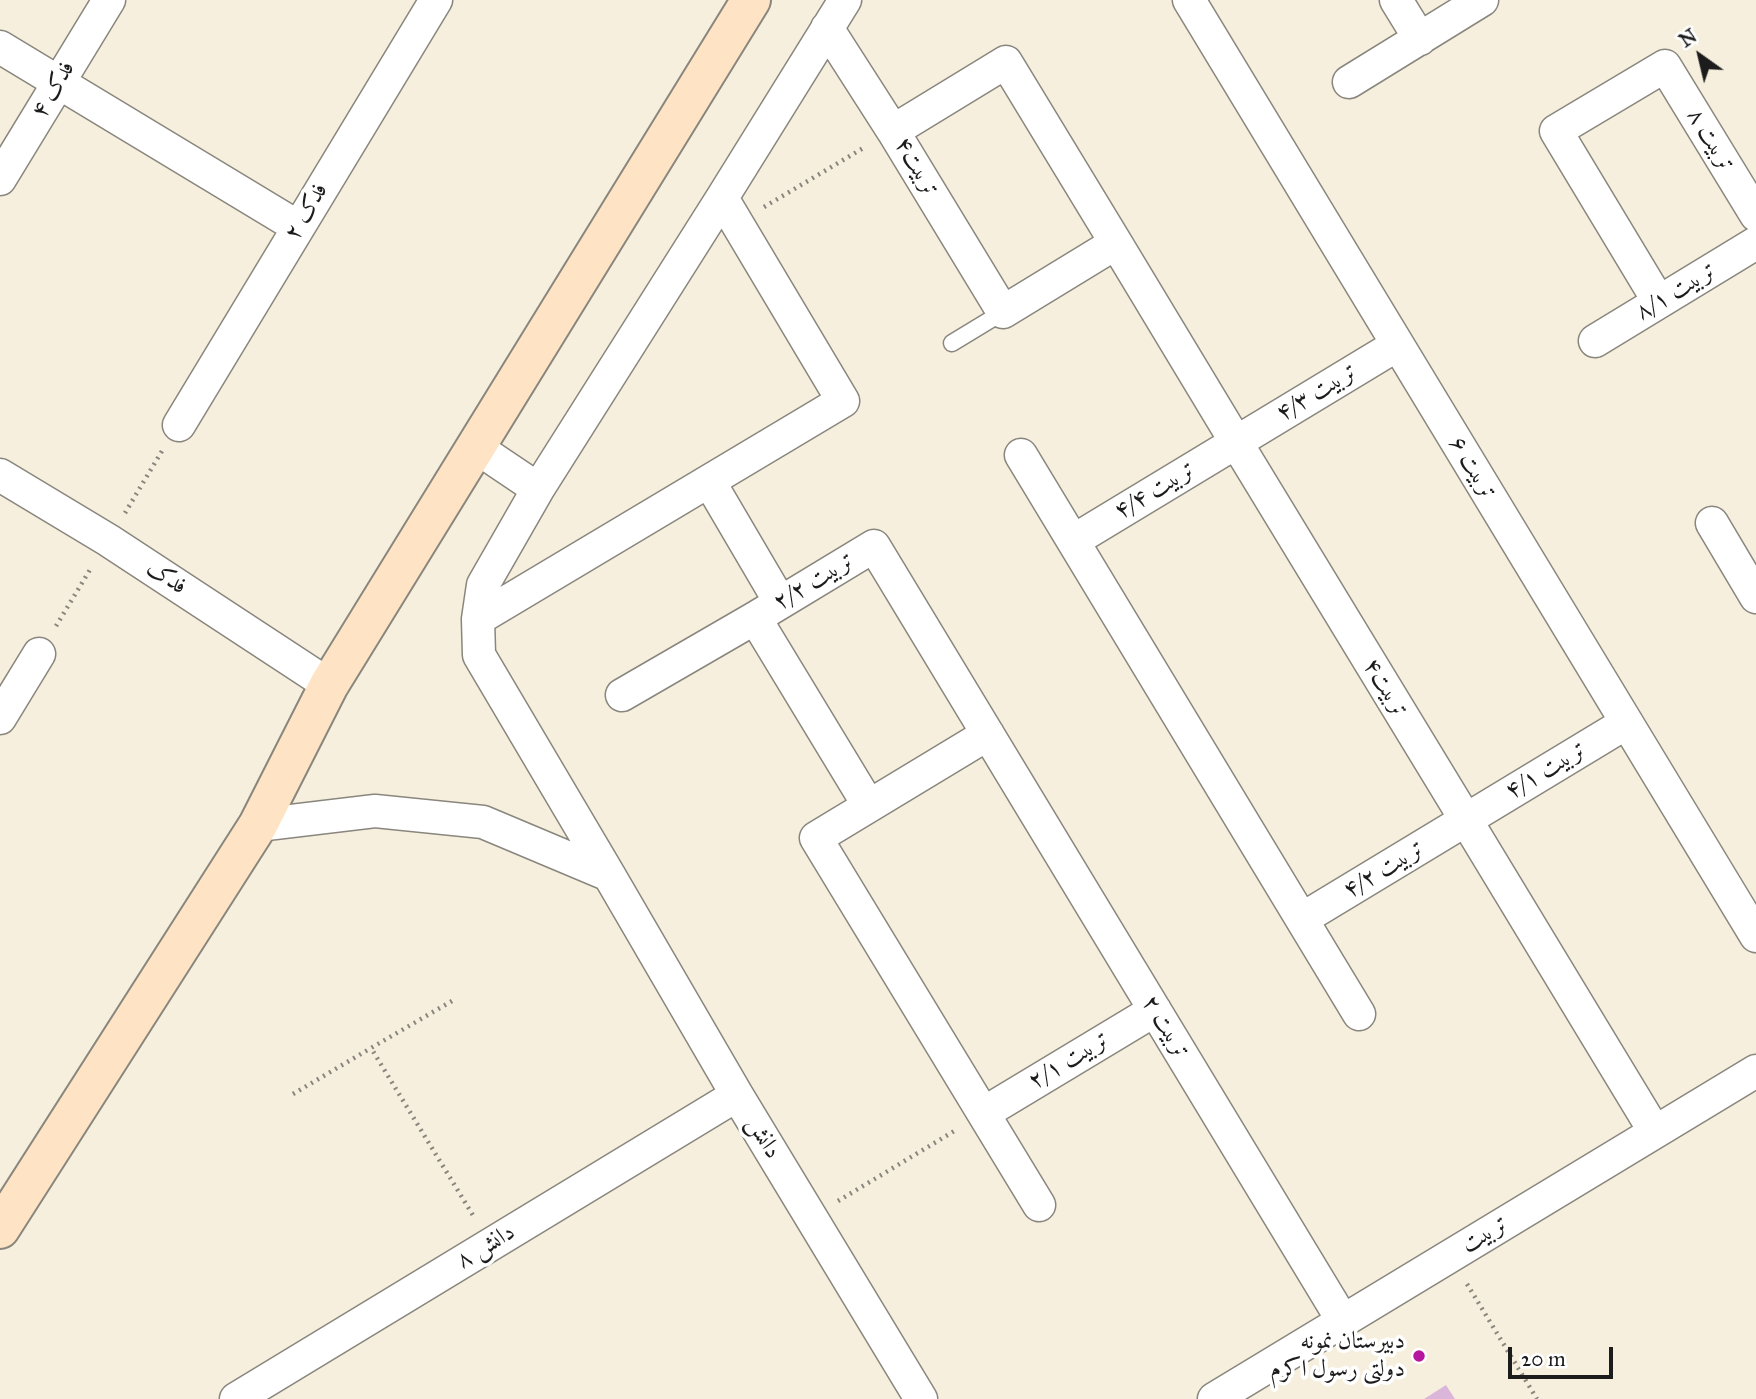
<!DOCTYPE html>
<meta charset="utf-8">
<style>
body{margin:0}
#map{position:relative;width:1756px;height:1399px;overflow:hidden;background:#f6efde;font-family:"IM FELL Great Primer",serif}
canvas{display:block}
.north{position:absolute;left:1665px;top:21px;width:70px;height:70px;-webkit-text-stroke:5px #fff;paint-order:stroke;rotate:326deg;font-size:19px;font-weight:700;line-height:28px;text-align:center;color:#1c1c1c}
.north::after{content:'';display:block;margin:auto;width:24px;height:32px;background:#1c1c1c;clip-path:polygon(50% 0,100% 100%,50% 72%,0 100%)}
.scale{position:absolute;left:1508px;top:1347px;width:105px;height:32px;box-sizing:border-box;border:4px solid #1c1c1c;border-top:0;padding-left:9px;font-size:21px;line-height:24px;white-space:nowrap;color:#1c1c1c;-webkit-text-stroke:5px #fff;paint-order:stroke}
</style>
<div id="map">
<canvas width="1756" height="1399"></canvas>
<div class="north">N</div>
<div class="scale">20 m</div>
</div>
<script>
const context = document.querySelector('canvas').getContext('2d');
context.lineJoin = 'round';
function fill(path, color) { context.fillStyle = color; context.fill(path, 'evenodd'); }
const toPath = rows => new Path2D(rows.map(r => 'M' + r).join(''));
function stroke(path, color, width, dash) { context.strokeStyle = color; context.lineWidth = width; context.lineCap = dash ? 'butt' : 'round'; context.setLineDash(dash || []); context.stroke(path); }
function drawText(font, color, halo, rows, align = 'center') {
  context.font = font + ' "IM FELL Great Primer",Amiri,serif'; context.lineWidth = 7; context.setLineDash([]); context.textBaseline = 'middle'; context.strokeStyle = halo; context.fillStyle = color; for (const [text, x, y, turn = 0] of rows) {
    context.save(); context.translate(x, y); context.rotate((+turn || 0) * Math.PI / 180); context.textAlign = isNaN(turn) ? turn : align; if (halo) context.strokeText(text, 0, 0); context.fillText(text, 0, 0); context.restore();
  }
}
fill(toPath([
 [1446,1385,1455,1399,1424,1399]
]), '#dab6da');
const lane = toPath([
 [952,343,1003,312]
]);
const street = toPath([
 [1189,0,1756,936],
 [1396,0,1420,39],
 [827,28,893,131],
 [0,47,298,227],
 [1349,82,1482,0],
 [0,179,109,0],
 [1116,243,1003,312,893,131,1006,62,1116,243,1236,442,1466,820,1655,1132],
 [1659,302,1556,131,1665,66,1756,215],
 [1595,341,1756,243],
 [179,425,436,0],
 [477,448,538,489,483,585,478,619,479,655,609,875,737,1095,921,1399],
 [1021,455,1359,1014],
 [0,475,108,540,329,685],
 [709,481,780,602],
 [538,489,722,198,845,0],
 [1712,523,1756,597],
 [1073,541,1397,345],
 [755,618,869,806],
 [478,619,843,401,722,198],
 [622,695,755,618,874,546,1343,1321],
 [0,718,39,654],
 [988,734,816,838,1039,1205],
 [258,825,375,811,483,822,609,875],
 [1302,919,1626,723],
 [984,1113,1155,1010],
 [236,1399,737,1095],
 [1214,1399,1756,1071]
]);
const secondary = toPath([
 [0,1229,258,825,329,685,751,0]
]);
stroke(lane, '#89867d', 19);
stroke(street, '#89867d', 35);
stroke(secondary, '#89867d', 42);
stroke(toPath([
 [764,207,865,147],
 [125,513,162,451],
 [56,626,91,568],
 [452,1001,371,1048,474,1217],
 [293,1094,371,1048],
 [838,1201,956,1130],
 [1467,1284,1537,1399]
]), '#89867d', 4.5, [2, 5]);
stroke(lane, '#fff', 16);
stroke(street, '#fff', 32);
stroke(secondary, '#fee4c5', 38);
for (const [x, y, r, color] of [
 [1419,1356,7,"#b5179e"]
]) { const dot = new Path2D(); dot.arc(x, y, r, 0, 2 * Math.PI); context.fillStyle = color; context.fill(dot); stroke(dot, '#fff', 2.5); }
drawText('24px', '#1c1c1c', '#fff', [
 ["فدک ۴",54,90,-59],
 ["تربیت ۸",1710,140,59],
 ["تربیت۴",916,167,60],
 ["فدک ۲",307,212,-59],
 ["تربیت ۸/۱",1676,292,-31],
 ["تربیت ۴/۳",1317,393,-31],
 ["تربیت ۶",1472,468,59],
 ["تربیت ۴/۴",1155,491,-31],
 ["فدک",166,578,33],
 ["تربیت ۲/۲",814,582,-31],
 ["تربیت۴",1385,688,59],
 ["تربیت ۴/۱",1546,771,-31],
 ["تربیت ۴/۲",1384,870,-31],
 ["تربیت ۲",1165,1027,59],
 ["تربیت ۲/۱",1069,1061,-31],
 ["دانش",763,1138,59],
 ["تربیت",1485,1235,-31],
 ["دانش ۸",486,1247,-31]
]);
drawText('24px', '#1c1c1c', '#fff', [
 ["دبیرستان نمونه",1405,1342],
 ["دولتی رسول اکرم",1405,1370]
], 'right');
</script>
